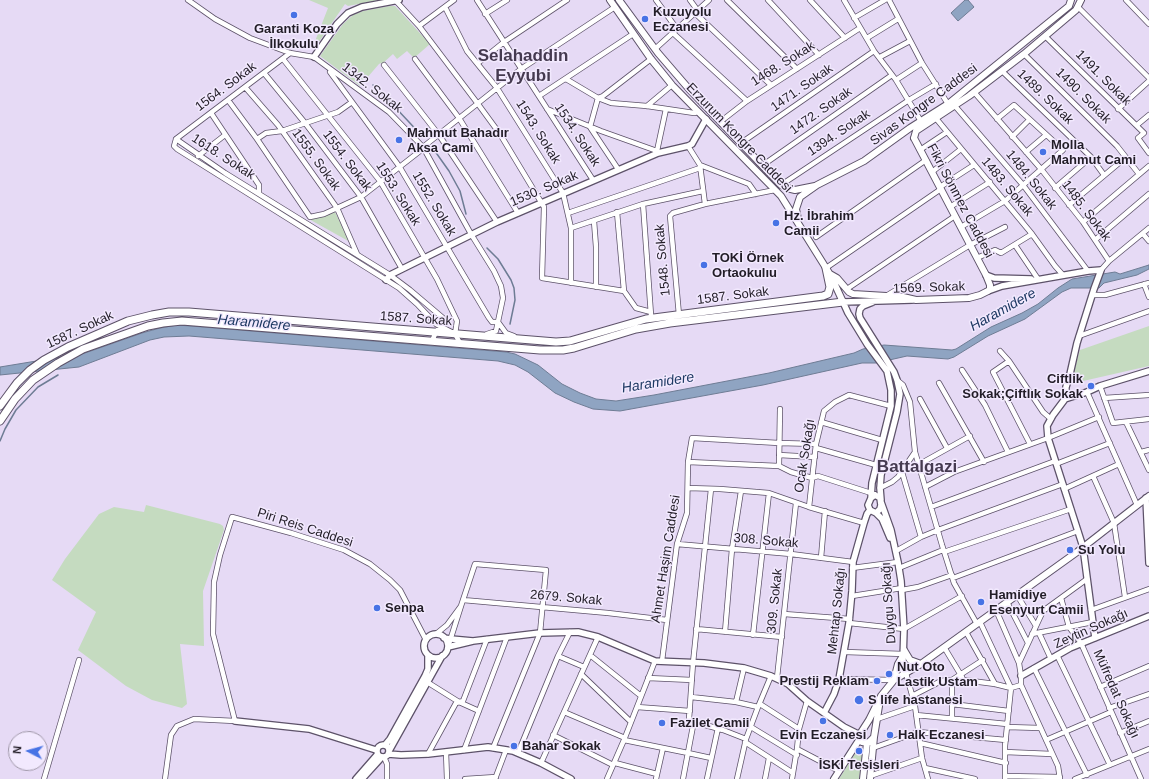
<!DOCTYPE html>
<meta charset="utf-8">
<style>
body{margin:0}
#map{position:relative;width:1149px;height:779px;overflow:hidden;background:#e6daf5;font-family:Arial,sans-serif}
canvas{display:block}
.north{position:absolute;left:8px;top:731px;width:40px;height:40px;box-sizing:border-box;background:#f2e9fe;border:1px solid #9f97a8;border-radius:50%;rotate:276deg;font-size:11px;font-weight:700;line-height:16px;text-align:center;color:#221d27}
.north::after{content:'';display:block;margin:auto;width:14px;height:18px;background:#4773e5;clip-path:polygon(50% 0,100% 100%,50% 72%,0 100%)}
</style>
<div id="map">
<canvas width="1149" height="779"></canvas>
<div class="north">N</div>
</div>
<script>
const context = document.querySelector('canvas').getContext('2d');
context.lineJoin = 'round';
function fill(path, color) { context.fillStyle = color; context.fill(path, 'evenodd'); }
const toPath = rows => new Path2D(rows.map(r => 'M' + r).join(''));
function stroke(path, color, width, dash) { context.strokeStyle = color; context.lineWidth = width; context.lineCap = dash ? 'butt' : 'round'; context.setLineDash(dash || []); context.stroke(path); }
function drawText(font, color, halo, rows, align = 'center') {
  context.font = font + ' Arial,sans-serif'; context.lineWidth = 3; context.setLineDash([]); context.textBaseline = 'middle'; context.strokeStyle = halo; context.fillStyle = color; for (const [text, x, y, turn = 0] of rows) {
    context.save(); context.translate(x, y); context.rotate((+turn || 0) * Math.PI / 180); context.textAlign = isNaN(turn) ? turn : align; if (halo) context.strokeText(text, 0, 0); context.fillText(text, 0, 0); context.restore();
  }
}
fill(toPath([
 [309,0,379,0,348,6,345,4,314,49,312,49,328,8],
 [390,6,395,6,430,44,414,58,407,51,397,59,393,54,382,64,381,63,379,64,360,86,320,56,343,24,353,15,363,11],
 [335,212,350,242,307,218,320,217],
 [1149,326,1149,366,1070,384,1080,350],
 [146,505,220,524,223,526,224,530,203,591,204,646,180,644,187,704,182,708,152,700,126,686,78,650,96,612,52,580,65,559,99,514,114,507,144,512],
 [858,749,863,751,859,779,839,779]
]), '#c5dbc0');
const water = toPath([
 [965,0,968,0,974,7,958,21,951,13,965,0],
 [1149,265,1149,269,1137,275,1104,283,1099,288,1071,288,1062,292,1025,319,988,336,954,357,948,359,907,356,876,363,862,363,763,385,620,411,593,409,574,402,555,393,528,372,515,365,498,361,189,336,164,337,150,340,79,367,0,375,0,367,85,353,142,333,160,328,177,325,191,326,506,352,515,354,538,365,562,384,580,393,596,399,616,401,654,395,769,373,854,353,863,349,884,345,952,350,956,349,991,327,1022,313,1038,304,1058,288,1072,279,1115,272,1120,274,1149,265]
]);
fill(water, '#8fa4c2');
stroke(water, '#6e7c94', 1);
stroke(toPath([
 [373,85,379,90,423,137],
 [432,147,449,171,460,191,466,214],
 [487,248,498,259,511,280,514,288,515,300,510,324],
 [0,441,5,429,16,410,38,387,58,375]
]), '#6e7c94', 1.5);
const minor = toPath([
 [188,0,215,19,250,38,290,53,314,57,389,112,423,147,471,234,494,271,501,286,503,298,496,331,487,334],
 [395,0,419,26,478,104,500,134,544,207,542,278,624,291,636,308,651,312],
 [477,0,593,180],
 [656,0,677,29],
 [690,0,698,11],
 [727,0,797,69],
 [768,0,819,55],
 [810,0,845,38],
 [844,0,874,51,896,80,922,123],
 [889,0,922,63,948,104],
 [1126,0,1149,24],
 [445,7,467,51,497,88,563,193,571,228,571,283],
 [1078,7,1149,78],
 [485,14,507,0],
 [696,14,771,85],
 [854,18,885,0],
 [419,26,454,0],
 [673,33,747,101],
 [1045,36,1144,133,1138,138,1149,153],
 [867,38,898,19],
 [655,49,709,0],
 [1024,54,1117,146,1139,174],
 [880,57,910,41],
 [283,59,380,181,437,279,457,321,455,334],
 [415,59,459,118,518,213],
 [478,63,504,42,567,0],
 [384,65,439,135,497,222],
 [1002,71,1091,157,1104,175],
 [330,72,399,166,489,318,492,322,498,322],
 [264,73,305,123,361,197,402,269],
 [566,79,598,98,611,103,647,106,694,113,698,112],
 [896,80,922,63],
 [245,87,278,125,337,208,357,254],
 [974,92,1041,169,1083,222,1109,261,1101,270],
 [539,96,633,34],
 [228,100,257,139,310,217,324,214,361,197,420,151,423,147,521,69,615,7],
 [647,106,672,85],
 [955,106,1023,185,1088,271],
 [547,109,601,131,657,151,658,153],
 [1118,109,1149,81],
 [211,113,259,185,259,193],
 [934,116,1032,234,1055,266,1063,275],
 [720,122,747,101,860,28],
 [1137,125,1149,115],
 [1012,137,1029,120],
 [176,139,174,146,177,149,399,288,417,304,436,324,455,334,460,343],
 [176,139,225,173,390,275,410,290,443,318,444,322,436,332,432,341],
 [176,139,290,53],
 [257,139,266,133,282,131,338,112,352,102],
 [741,143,874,51],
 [688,146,700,165,705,204],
 [920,150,947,132],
 [657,151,666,109],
 [1026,152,1046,135],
 [198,156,225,135],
 [700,165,749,184,756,194],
 [763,165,892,75],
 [618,169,590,127,598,98,603,96,651,59],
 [932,172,961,149],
 [781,185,909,100,936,84],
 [940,187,974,165],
 [1055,188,1091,157],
 [643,204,651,315],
 [1069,205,1125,158],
 [950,207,990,182],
 [617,212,624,291],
 [568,213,700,168],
 [594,221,596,247,596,287],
 [1083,222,1149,166],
 [961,227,1005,201,1063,150,1014,105,997,119],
 [571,228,643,204,703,191],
 [1143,234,1149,241],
 [816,237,926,160],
 [1095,240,1149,194],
 [1015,245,1038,279],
 [977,258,995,250,1001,253,1032,234],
 [1109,261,1149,228],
 [826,268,941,189],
 [1144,284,1149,297],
 [847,289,955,216],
 [1092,295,1105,295,1149,283],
 [886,296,970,245,1005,227],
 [679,315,670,216,673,213,705,204,775,190],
 [498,322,506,333,514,336],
 [1079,336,1149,311],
 [1000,351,1009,361,1043,412,1051,419],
 [1009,361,993,372,1030,444],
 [962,370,985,405,1008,452],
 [897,380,903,385,910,402,915,452,942,545,954,583,977,624],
 [939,383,984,462],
 [1100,386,1113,423,1149,419],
 [1087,392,1137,505],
 [1104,398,1149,395],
 [920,399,947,448],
 [780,409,779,466,791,472,812,478,818,476,871,493],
 [821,422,882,440],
 [1126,422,1149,470],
 [816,448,876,465],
 [1141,452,1149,450],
 [779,455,815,457],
 [688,462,779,466],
 [1056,464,1110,443],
 [918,465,970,436],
 [902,472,921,537],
 [1093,476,1114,523,1125,597],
 [925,487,954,472,1048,438,1099,417],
 [688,488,720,489,769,493,809,507,864,523],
 [880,488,892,482,898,477,915,452],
 [1064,489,1119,464],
 [809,507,816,444,824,411,835,402,849,395,891,406],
 [931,507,1055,461],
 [677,544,791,554,853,562],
 [896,551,921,537,938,530,1063,484],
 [944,552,1071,509],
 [821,558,825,511],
 [852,568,898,562],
 [899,568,943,550],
 [953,578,1078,531],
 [902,590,918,587,952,575],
 [1017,595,1036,626],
 [852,596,902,588],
 [1061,598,1069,627,1081,643,1141,779],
 [463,600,608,613,667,620],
 [1007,602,1028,643],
 [461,606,475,564,546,570,540,633,493,748],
 [996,610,1019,663,1021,676,1021,685,1058,766,1060,779],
 [1091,610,1149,589],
 [784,614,850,619],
 [980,622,1011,688],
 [849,623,904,629,962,596],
 [696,629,782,637],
 [725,632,732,549,741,491],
 [966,632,995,684],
 [1039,633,1051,659],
 [436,634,447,625,461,606,448,647],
 [1032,634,1093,622],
 [753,635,769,493],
 [944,647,962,677],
 [845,652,904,654],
 [590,655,641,696],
 [1057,655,1110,765],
 [558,656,584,667],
 [662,661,677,544,687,513,688,462,692,438,779,443,816,444],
 [1019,663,1043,611,1087,579],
 [1034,668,1087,775],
 [906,673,915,706,922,758,928,779],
 [581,674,631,722],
 [648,678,692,680],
 [777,678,796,503],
 [839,679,894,680],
 [427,682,459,702,479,711],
 [1100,687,1149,666],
 [912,696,941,681,948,680,964,680,995,684,1011,688],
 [691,697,736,702,758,707],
 [736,702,744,668],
 [760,704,799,729],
 [952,704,1009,711],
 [637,707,690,711],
 [1109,708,1149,694],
 [564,712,625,738],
 [916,715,1007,724],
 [952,718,952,680,983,660],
 [877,719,915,706],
 [691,721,723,730,746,739],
 [751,727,797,755],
 [1007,727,1040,728],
 [1120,733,1149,721],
 [553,735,613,765],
 [624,740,688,753,711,758],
 [1046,740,1111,712],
 [745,742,793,773],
 [920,743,1006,763],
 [873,748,918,732,1006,740],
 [797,749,839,771],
 [464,750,507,637],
 [446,752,447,779],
 [1005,752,1052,754],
 [518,753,558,656,570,632],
 [428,754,456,703,463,701,487,639],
 [384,757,387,764,387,779],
 [541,763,598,637],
 [615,763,657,774],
 [925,768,975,779],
 [870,776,922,758],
 [1005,776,1060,777],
 [44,779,79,660],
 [165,779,171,735,177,726,194,719,235,721,213,634,214,582,220,555,232,517,291,533,344,550,370,564,390,580,400,590,426,640],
 [465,779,496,777],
 [495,779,506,750],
 [607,779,624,740,655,661],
 [656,779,663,748],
 [683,779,693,726,689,719,693,663,711,489],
 [707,779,718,728],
 [737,779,746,739,758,707,771,676],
 [765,779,769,758],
 [792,779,797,749,799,729,807,701],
 [1005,779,1005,746,1011,688,1021,685],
 [1075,779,1149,749]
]);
const tertiary = toPath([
 [314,57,337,24,348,13,362,7,399,0],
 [986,275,994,278,1031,279],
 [386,280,390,275,497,222,658,153,688,146,692,144,706,119],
 [988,291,1002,286,1088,271,1101,270,1094,289,1077,343,1070,374,1066,387,1065,399],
 [873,302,863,306,860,309,859,314,860,318,894,372,897,380,900,394,897,412,881,475,880,488,881,500],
 [875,495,880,498,881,505,880,509,876,513,870,510,868,505,871,498,875,495],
 [871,498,872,483,891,406,891,390,887,371,867,344,848,313,843,302,912,300],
 [1146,498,1149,563],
 [881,502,891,530,898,562,901,581,904,629,903,661,904,674],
 [876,513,882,519,890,538],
 '424 646a12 12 0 1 1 24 0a12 12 0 1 1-24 0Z',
 [444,638,451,639,473,641,448,647],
 [1095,638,1083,547,1048,438,1047,426,1053,415,1065,399,1087,392,1100,386,1149,371],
 [473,641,540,633,578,632,598,637,655,661,704,663,744,668,771,676,788,684,807,701,844,727,860,735],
 [1021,676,1070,648,1149,616],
 [824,713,834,694,839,679,849,623,852,591,853,562,864,523,867,514,870,510],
 [235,721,309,729,376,750],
 '377 751a6 6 0 1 1 12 0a6 6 0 1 1-12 0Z',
 [385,745,390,739,425,676,428,669,428,655],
 [389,751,442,656],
 [388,754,401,755,428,754,488,747,513,751,541,763,571,779],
 [356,779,377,755],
 [362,779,382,757]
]);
const secondary = toPath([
 [610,0,651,59,672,85,781,196,831,276,843,302],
 [619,0,658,53,689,89,781,185,787,188,795,190,815,186],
 [914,138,916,131,969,96,1024,54,1076,10,1081,0],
 [798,219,796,209,800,197,817,185,864,161,910,128,948,104,1069,6,1071,0],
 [830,274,837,278,849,292,853,294,903,297,916,300,969,298,980,295,988,291,990,289,990,285,986,275,914,138],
 [904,650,910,660,921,664],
 [894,680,898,664,904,654],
 [859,740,862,742,868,743,874,737,879,706],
 [834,779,859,740,860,734,869,720,881,696,894,680,921,664,1077,552,1149,496],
 [863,779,867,743],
 [870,779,874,737]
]);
const primary = toPath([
 [0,406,17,383,30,370,44,360,68,347,105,331,128,321,152,315,169,312,189,312,556,342,570,341,646,319,823,296,828,294,830,287,826,268],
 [0,421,15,399,33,380,58,363,83,349,148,326,163,323,182,321,540,350,563,350,574,348,636,329,670,323,843,302]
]);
stroke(minor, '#5d5269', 6);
stroke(tertiary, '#5d5269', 8);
stroke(secondary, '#5d5269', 8);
stroke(primary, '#5d5269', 9);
stroke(minor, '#fff', 4.5);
stroke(tertiary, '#fff', 5.5);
stroke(secondary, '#fff', 6);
stroke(primary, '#fff', 7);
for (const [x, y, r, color] of [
 [294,15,4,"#4773e5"],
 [645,19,4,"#4773e5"],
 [399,140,4,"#4773e5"],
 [1043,152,4,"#4773e5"],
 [776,223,4,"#4773e5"],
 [704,265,4,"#4773e5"],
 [1091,386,4,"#4773e5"],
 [1070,550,4,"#4773e5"],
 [981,602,4,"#4773e5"],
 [377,608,4,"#4773e5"],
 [889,674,4,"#4773e5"],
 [877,681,4,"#4773e5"],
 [859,700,5,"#4773e5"],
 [823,721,4,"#4773e5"],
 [662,723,4,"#4773e5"],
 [890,735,4,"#4773e5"],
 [514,746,4,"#4773e5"],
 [859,751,4,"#4773e5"]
]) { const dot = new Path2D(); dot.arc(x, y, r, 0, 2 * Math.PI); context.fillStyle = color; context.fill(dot); stroke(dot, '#f2e9fe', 1.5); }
drawText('bold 13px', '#221d27', '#f2e9fe', [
 ["Kuzuyolu",653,12],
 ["Eczanesi",653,27],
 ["Garanti Koza",294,29,"center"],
 ["İlkokulu",294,44,"center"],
 ["Mahmut Bahadır",407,133],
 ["Aksa Cami",407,148],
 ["Molla",1051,145],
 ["Mahmut Cami",1051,160],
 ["Hz. İbrahim",784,216],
 ["Camii",784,231],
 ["TOKİ Örnek",712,258],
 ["Ortaokulıu",712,273],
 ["Ciftlik",1083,379,"right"],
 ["Sokak;Çiftlık Sokak",1083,394,"right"],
 ["Su Yolu",1078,550],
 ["Hamidiye",989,595],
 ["Esenyurt Camii",989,610],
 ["Senpa",385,608],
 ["Nut Oto",897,667],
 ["Lastik Ustam",897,682],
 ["Prestij Reklam",869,681,"right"],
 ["S life hastanesi",868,700],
 ["Fazilet Camii",670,723],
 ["Evin Eczanesi",823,735,"center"],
 ["Halk Eczanesi",898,735],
 ["Bahar Sokak",522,746],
 ["İSKİ Tesisleri",859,765,"center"]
], 'left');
drawText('13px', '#221d27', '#f2e9fe', [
 ["1468. Sokak",783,64,-32],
 ["1491. Sokak",1103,78,45],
 ["1564. Sokak",226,87,-37],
 ["1342. Sokak",372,88,38],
 ["1471. Sokak",802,88,-35],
 ["1490. Sokak",1083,96,45],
 ["1489. Sokak",1045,97,44],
 ["Sivas Kongre Caddesi",924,105,-36],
 ["1472. Sokak",821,111,-35],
 ["1543. Sokak",538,132,58],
 ["1394. Sokak",839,133,-34],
 ["1534. Sokak",577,135,57],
 ["Erzurum Kongre Caddesi",739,138,46],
 ["1618. Sokak",223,157,33],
 ["1555. Sokak",316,160,54],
 ["1554. Sokak",347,161,53],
 ["1484. Sokak",1031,180,51],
 ["1483. Sokak",1007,187,50],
 ["1530. Sokak",544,189,-23],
 ["1553. Sokak",398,194,58],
 ["Fikri Sönmez Caddesi",960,201,62],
 ["1552. Sokak",434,204,59],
 ["1485. Sokak",1086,211,53],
 ["1548. Sokak",663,260,-95],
 ["1569. Sokak",929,288,-2],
 ["1587. Sokak",733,296,-7],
 ["1587. Sokak",416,319,4],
 ["1587. Sokak",80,330,-25],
 ["Ocak Sokağı",805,456,-81],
 ["Piri Reis Caddesi",305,528,18],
 ["308. Sokak",766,541,5],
 ["Ahmet Haşim Caddesi",666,559,-81],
 ["2679. Sokak",566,598,5],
 ["309. Sokak",775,601,-84],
 ["Duygu Sokağı",889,603,-94],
 ["Mehtap Sokağı",837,611,-84],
 ["Zeytin Sokağı",1091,629,-24],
 ["Müfredat Sokağı",1116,694,66]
]);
drawText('italic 14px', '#1e3963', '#f2e9fe', [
 ["Haramidere",1003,310,-29],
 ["Haramidere",254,323,5],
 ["Haramidere",658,383,-9]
]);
drawText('bold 17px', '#453a50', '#f2e9fe', [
 ["Selahaddin",523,56],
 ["Eyyubi",523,76],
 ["Battalgazi",917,467]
]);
</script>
